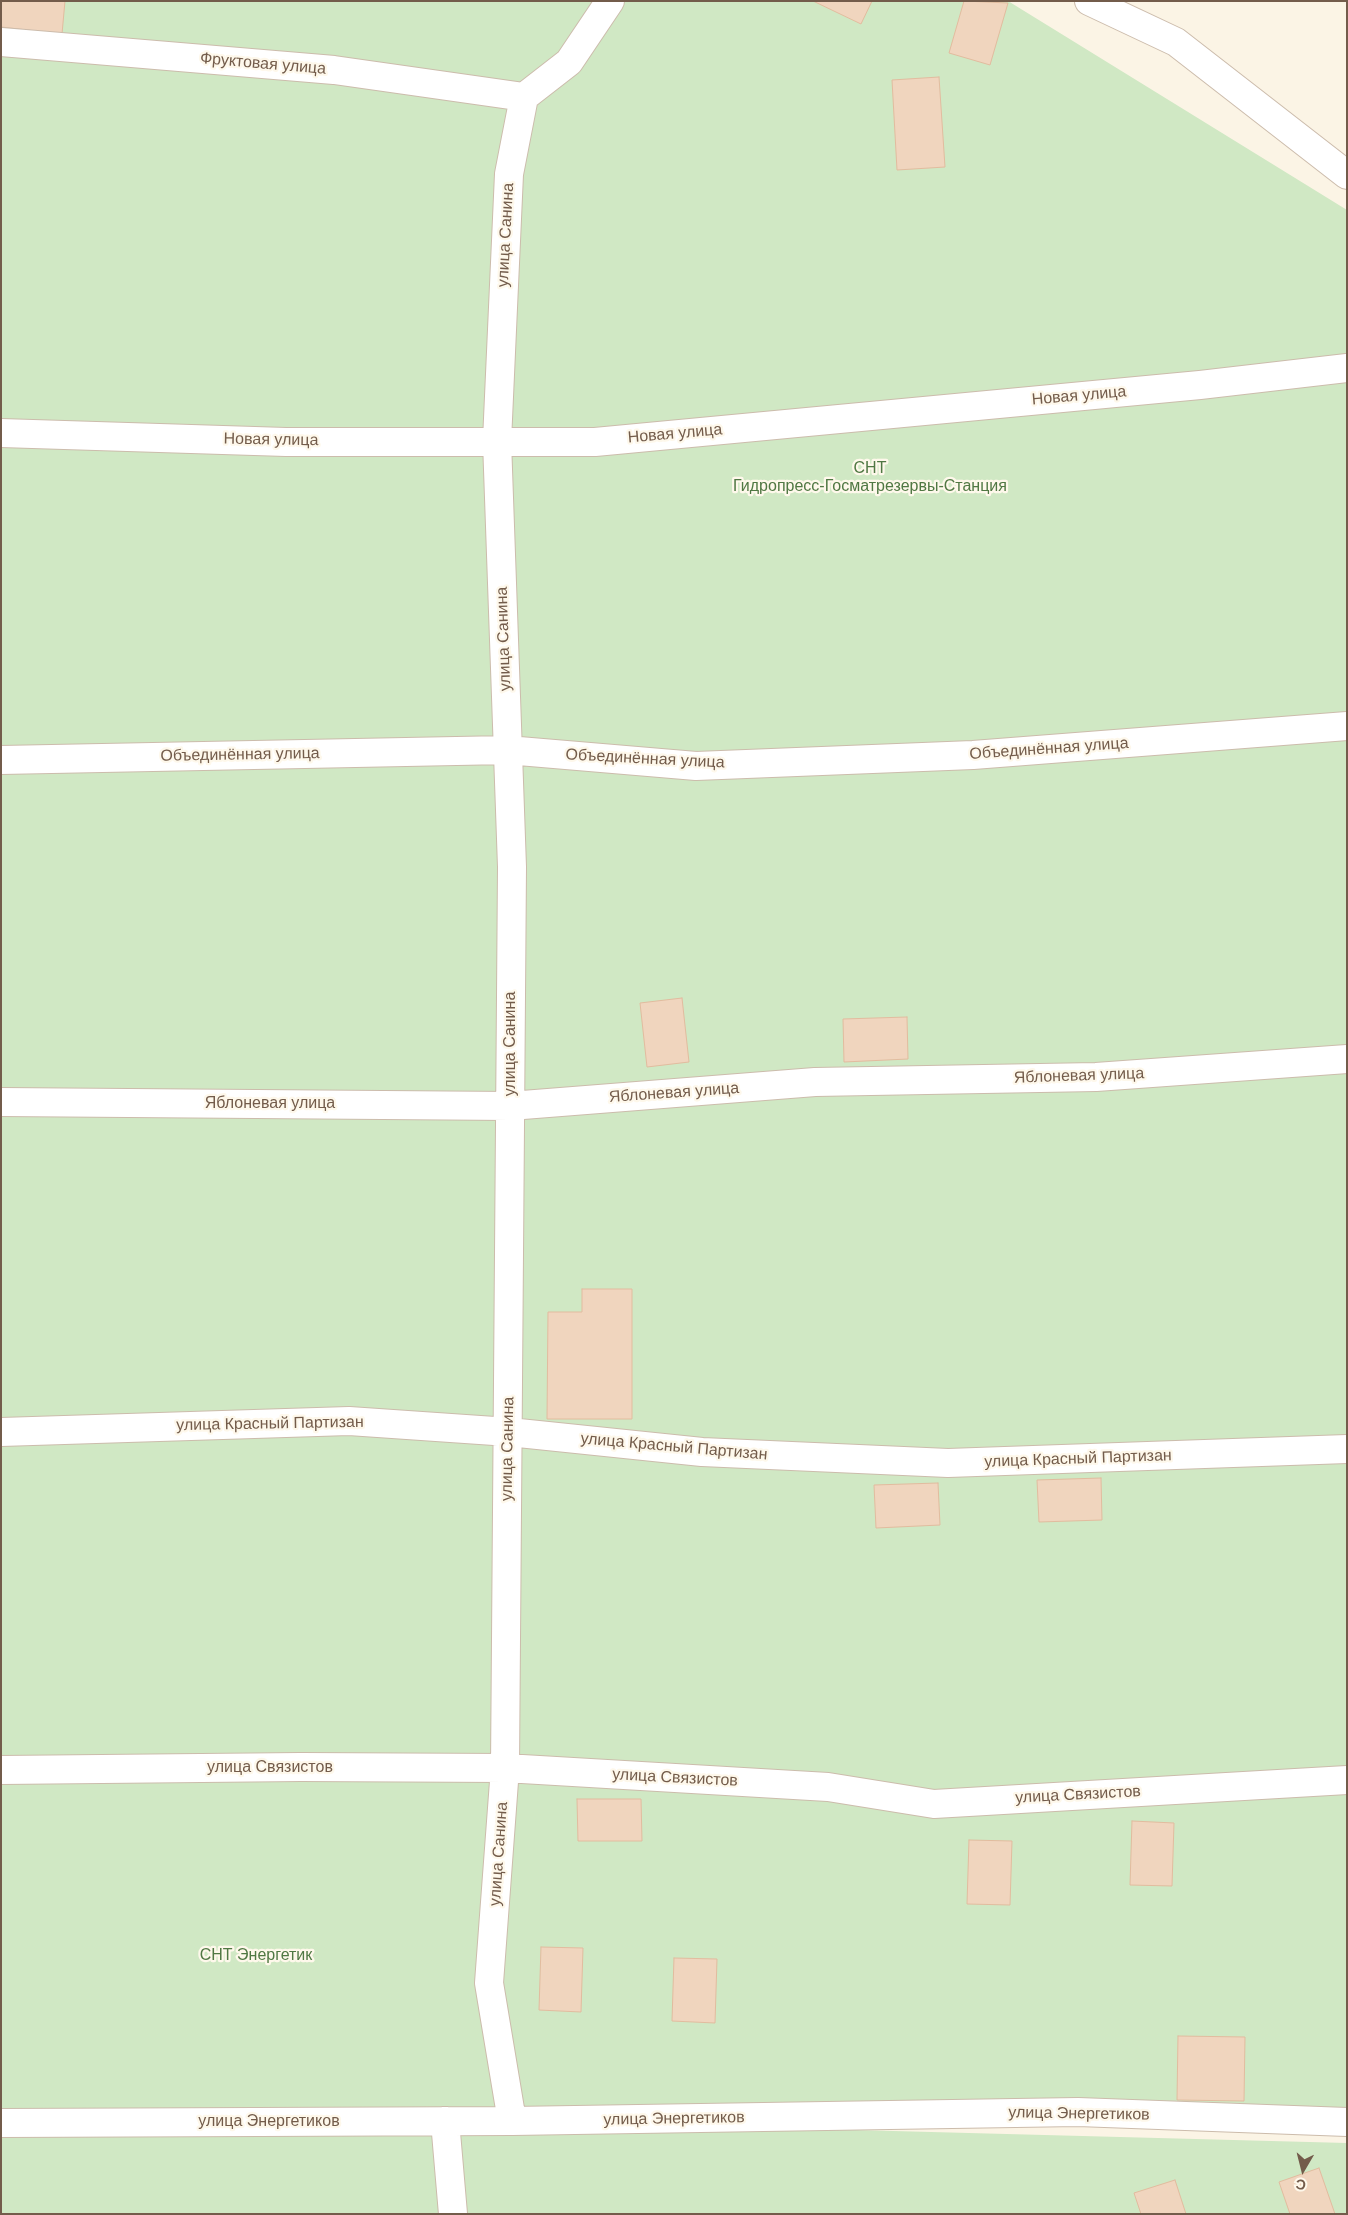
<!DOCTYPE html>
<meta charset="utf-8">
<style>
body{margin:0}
#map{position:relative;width:1348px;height:2215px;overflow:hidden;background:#fbf4e5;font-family:Arial,sans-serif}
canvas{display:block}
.frame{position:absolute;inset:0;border:2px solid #735c4b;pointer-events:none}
.north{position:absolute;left:1278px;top:2145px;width:50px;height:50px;-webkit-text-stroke:4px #fef8eb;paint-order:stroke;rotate:188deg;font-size:14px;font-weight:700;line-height:20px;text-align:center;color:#735c4b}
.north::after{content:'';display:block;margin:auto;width:18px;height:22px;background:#735c4b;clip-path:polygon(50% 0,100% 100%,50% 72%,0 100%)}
</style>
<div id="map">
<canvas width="1348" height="2215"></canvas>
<div class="frame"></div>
<div class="north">С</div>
</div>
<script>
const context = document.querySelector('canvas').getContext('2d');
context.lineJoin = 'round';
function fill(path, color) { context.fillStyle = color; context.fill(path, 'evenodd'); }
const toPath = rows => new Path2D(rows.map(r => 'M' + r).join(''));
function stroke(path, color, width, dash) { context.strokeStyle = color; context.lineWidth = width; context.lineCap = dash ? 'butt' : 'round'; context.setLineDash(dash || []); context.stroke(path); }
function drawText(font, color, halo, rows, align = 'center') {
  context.font = font + ' Arial,sans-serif'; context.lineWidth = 4.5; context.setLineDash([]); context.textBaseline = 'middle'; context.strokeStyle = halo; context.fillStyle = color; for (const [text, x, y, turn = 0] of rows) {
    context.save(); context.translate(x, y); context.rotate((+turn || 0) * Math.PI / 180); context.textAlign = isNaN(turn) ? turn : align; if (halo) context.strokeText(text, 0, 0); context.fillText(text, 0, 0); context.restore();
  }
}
fill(toPath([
 [1,1,1008,1,1347,210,1347,2127,553,2122,1347,2143,1347,2214,1,2214]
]), '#d0e8c4');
const building = toPath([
 [1,1,65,1,62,34,1,27,1,1],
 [813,1,872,1,861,24,813,1],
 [964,1,1008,3,990,65,949,53,964,1],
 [939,77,945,167,897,170,892,80,939,77],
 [682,998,689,1062,647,1067,640,1003,682,998],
 [907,1017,908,1059,844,1062,843,1019,907,1017],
 [582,1289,632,1289,632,1419,547,1419,548,1312,582,1312,582,1289],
 [1101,1478,1102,1520,1039,1522,1037,1480,1101,1478],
 [938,1483,940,1525,876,1528,874,1485,938,1483],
 [577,1799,641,1799,642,1841,578,1841,577,1799],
 [1132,1821,1174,1823,1172,1886,1130,1885,1132,1821],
 [969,1840,1012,1841,1010,1905,967,1904,969,1840],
 [541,1947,583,1948,581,2012,539,2010,541,1947],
 [674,1958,717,1959,715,2023,672,2021,674,1958],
 [1178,2036,1245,2037,1244,2101,1177,2100,1178,2036],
 [1319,2168,1335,2214,1290,2214,1279,2182,1319,2168],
 [1175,2180,1186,2214,1141,2214,1134,2193,1175,2180]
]);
fill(building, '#f0d5be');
stroke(building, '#e2bc9f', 1);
const minor = toPath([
 [1089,1,1176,42,1347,175],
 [1,42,334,70,524,97],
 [1,433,286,442,595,442,1200,385,1347,368],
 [1,760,507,750,696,766,973,755,1347,726],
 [1,1102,510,1106,815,1082,1096,1077,1347,1059],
 [1,1432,349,1421,509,1432,702,1452,948,1463,1347,1449],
 [1,1770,301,1767,505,1768,828,1787,934,1804,1347,1780],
 [445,2121,453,2214],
 [512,2121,489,1983,505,1768,512,867,497,441,509,174,524,97,569,62,610,1],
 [1,2123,512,2121,1078,2112,1347,2122]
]);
stroke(minor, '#ccbcac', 30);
stroke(minor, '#fff', 28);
drawText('16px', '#735c4b', '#fef8eb', [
 ["Фруктовая улица",263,64,5],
 ["улица Санина",506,235,-87],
 ["Новая улица",1079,396,-5],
 ["Новая улица",675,434,-5],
 ["Новая улица",271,440,1],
 ["улица Санина",504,639,-92],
 ["Объединённая улица",1049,749,-4],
 ["Объединённая улица",240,755,-1],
 ["Объединённая улица",645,759,3],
 ["улица Санина",511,1044,-90],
 ["Яблоневая улица",1079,1076,-2],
 ["Яблоневая улица",674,1093,-4],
 ["Яблоневая улица",270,1104],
 ["улица Красный Партизан",270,1424,-1],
 ["улица Красный Партизан",674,1447,5],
 ["улица Санина",508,1449,-89],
 ["улица Красный Партизан",1078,1459,-2],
 ["улица Связистов",270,1768],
 ["улица Связистов",675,1778,3],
 ["улица Связистов",1078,1795,-3],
 ["улица Санина",499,1854,-86],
 ["улица Энергетиков",1079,2114,1],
 ["улица Энергетиков",674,2119,-1],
 ["улица Энергетиков",269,2122]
]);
drawText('16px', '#507843', '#fef8eb', [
 ["СНТ",870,469],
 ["Гидропресс-Госматрезервы-Станция",870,487],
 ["СНТ Энергетик",256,1956]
]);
</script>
